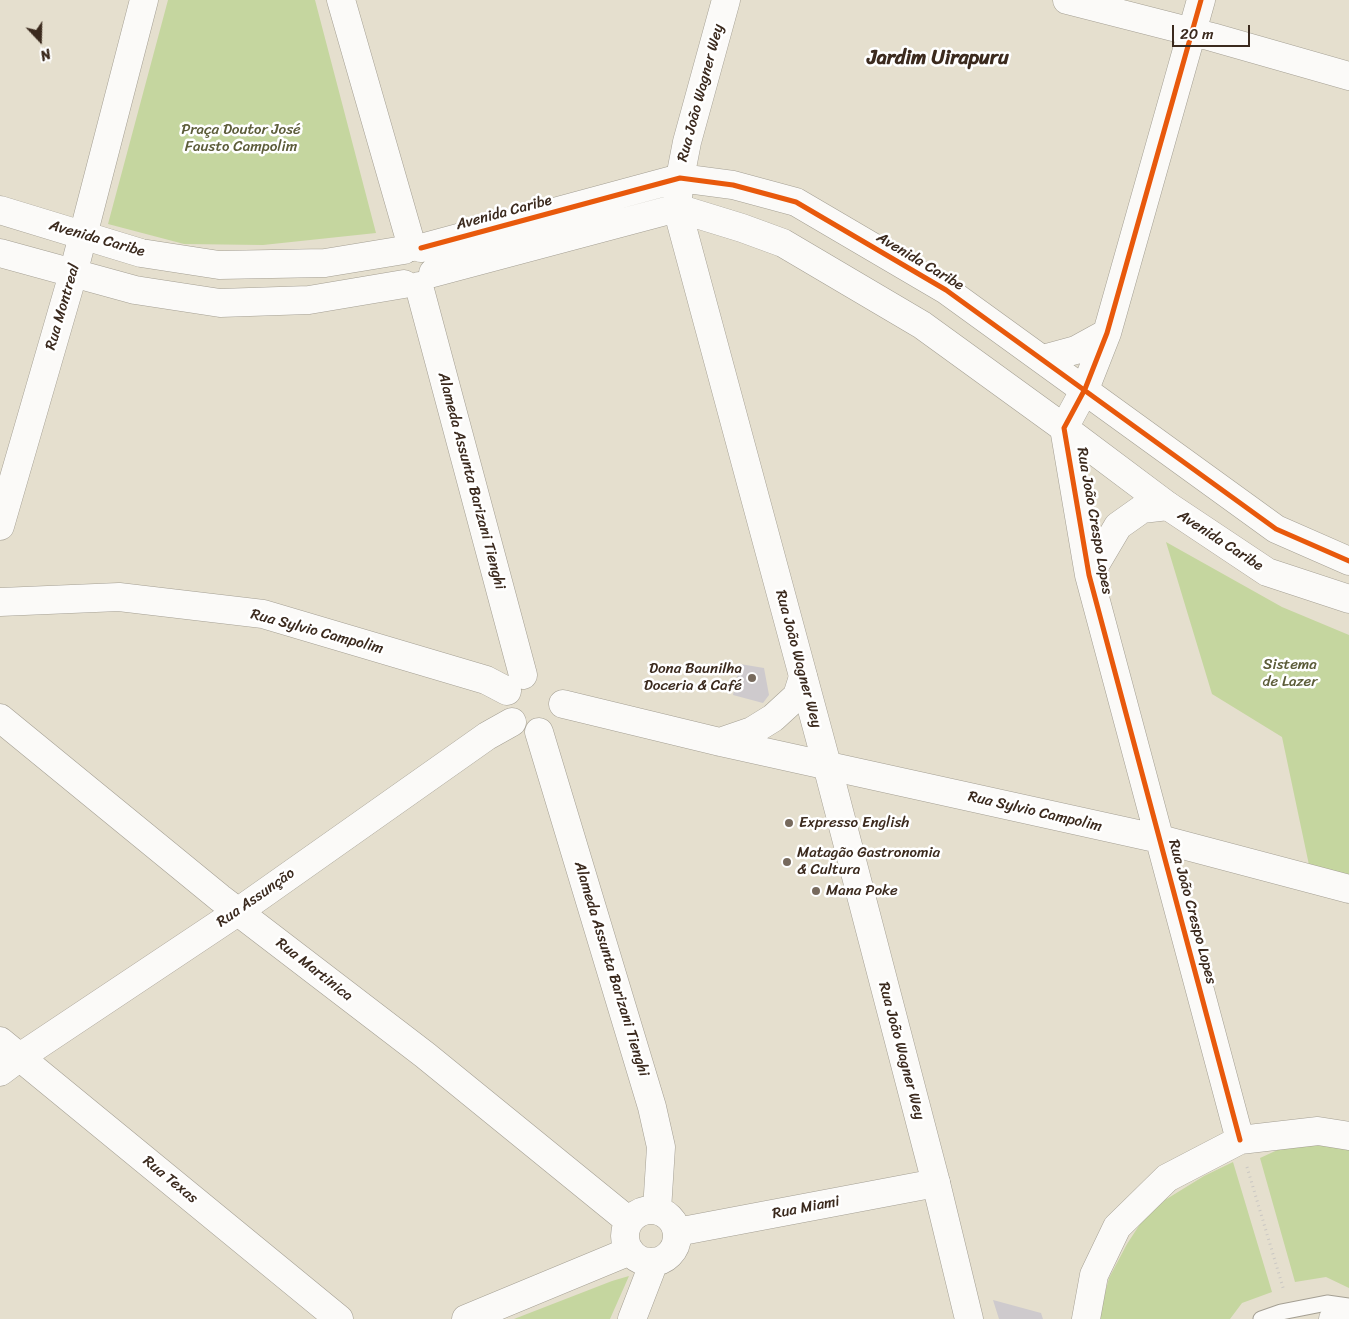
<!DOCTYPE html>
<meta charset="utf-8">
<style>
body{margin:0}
#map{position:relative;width:1349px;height:1319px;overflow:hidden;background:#e5dfce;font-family:Sriracha,sans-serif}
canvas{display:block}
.north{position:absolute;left:15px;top:15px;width:50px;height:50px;-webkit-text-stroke:4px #fff;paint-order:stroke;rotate:159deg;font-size:14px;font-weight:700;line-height:20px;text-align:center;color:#3b2a1e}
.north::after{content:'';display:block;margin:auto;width:18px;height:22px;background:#3b2a1e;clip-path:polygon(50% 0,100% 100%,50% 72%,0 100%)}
.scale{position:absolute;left:1172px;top:25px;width:78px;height:22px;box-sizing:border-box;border:2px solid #3b2a1e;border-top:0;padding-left:6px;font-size:15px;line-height:18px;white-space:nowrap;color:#3b2a1e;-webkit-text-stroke:4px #fff;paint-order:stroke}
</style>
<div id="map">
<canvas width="1349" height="1319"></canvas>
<div class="north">N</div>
<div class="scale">20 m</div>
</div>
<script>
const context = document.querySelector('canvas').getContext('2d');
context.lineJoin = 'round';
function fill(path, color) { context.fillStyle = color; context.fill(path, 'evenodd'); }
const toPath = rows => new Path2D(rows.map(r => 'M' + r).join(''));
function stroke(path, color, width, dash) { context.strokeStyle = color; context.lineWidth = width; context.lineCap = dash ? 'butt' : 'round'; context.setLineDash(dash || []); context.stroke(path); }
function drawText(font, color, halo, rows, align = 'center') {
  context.font = font + ' Sriracha,sans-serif'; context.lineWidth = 5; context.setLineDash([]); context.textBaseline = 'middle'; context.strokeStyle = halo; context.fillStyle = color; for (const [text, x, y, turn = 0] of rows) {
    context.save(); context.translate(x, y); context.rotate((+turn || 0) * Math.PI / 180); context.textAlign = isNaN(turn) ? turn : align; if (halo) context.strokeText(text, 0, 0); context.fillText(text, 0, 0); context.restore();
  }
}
fill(toPath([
 [168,0,315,0,376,233,263,245,184,244,108,224],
 [1166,542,1282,607,1349,635,1349,877,1309,865,1282,737,1212,694],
 [1312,1144,1349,1146,1349,1288,1326,1277,1295,1282,1260,1158,1284,1147],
 [1233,1162,1272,1292,1242,1303,1230,1319,1098,1319,1109,1278,1127,1244,1142,1221,1165,1200,1204,1176],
 [629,1276,610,1319,514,1319,612,1281]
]), '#c5d69f');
fill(toPath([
 [740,664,764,668,769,695,763,703,733,695],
 [993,1300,1041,1313,1043,1319,999,1319]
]), '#cecacd');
const lane = toPath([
 [1261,1319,1281,1312,1327,1303,1349,1306]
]);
const street = toPath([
 [341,0,412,247],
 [1067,0,1212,37,1349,76],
 [1201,0,1107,333,1085,389,1064,428,1089,575,1240,1140],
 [419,286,523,675],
 [1043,359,1076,350,1107,333],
 [0,526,73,274,144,0],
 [1089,575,1118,526,1142,509,1168,506],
 [0,602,119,597,263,614,486,680,507,691],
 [563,704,720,742,1160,839,1349,889],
 [0,718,220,898,425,1055,629,1221],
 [539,732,652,1107,661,1147,657,1210],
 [720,742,752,731,773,718,797,696,803,677],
 [0,1041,339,1319],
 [0,1072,20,1057,239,911,487,736,512,722],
 '625 1236a26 26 0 1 1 52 0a26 26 0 1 1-52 0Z',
 [677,1232,936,1183],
 [466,1319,630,1251],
 [632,1319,654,1262],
 [1086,1319,1094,1275,1117,1227,1167,1178,1240,1140,1318,1131,1349,1136]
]);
const secondary = toPath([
 [726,0,687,142,680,178,677,208,827,765,936,1183,969,1319],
 [0,210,141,253,219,265,325,263,404,250],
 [421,248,680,178,733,185,796,202,946,290,1276,529,1349,561],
 [0,253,135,290,220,303,309,300,404,284],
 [433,273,677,208,742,228,783,243,922,325,1064,428,1168,506,1267,572,1349,599],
 [1333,1319,1349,1315]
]);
stroke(lane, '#a49f93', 17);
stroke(street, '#a49f93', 29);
stroke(secondary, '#a49f93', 29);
stroke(toPath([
 [1247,1167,1284,1291]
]), '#cac7c3', 3, [1, 4]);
stroke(lane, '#fbfaf8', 15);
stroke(street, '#fbfaf8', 28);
stroke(secondary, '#fbfaf8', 28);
stroke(toPath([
 [1201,0,1107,333,1085,389,1064,428,1089,575,1240,1140],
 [421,248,680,178,733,185,796,202,946,290,1276,529,1349,561]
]), '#e8590c', 5);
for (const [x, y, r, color] of [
 [752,678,5,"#76695c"],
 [789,823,5,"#76695c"],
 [787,862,5,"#76695c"],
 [816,891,5,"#76695c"]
]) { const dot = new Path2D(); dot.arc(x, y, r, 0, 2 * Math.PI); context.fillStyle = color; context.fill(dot); stroke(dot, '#fff', 2); }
drawText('15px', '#3b2a1e', '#fff', [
 ["Rua João Wagner Wey",701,93,-75],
 ["Avenida Caribe",504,213,-15],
 ["Avenida Caribe",97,239,16],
 ["Avenida Caribe",920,262,31],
 ["Rua Montreal",63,307,-74],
 ["Alameda Assunta Barizani Tienghi",471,481,75],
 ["Rua João Crespo Lopes",1094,521,80],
 ["Avenida Caribe",1220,541,33],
 ["Rua Sylvio Campolim",317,632,15],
 ["Rua João Wagner Wey",798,659,75],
 ["Rua Sylvio Campolim",1035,812,13],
 ["Rua Assunção",256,898,-35],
 ["Rua João Crespo Lopes",1192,912,75],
 ["Alameda Assunta Barizani Tienghi",611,969,73],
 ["Rua Martinica",314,970,38],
 ["Rua João Wagner Wey",901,1051,75],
 ["Rua Texas",170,1180,39],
 ["Rua Miami",806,1208,-11]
]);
drawText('15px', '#5c5c39', '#fff', [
 ["Praça Doutor José",241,130],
 ["Fausto Campolim",241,147],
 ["Sistema",1290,665],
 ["de Lazer",1290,682]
]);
drawText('15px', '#3b2a1e', '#fff', [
 ["Dona Baunilha",742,669,"right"],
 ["Doceria & Café",742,686,"right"],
 ["Expresso English",799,823],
 ["Matagão Gastronomia",797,853],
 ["& Cultura",797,870],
 ["Mana Poke",826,891]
], 'left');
drawText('bold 20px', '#3b2a1e', '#fff', [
 ["Jardim Uirapuru",938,59]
]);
</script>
